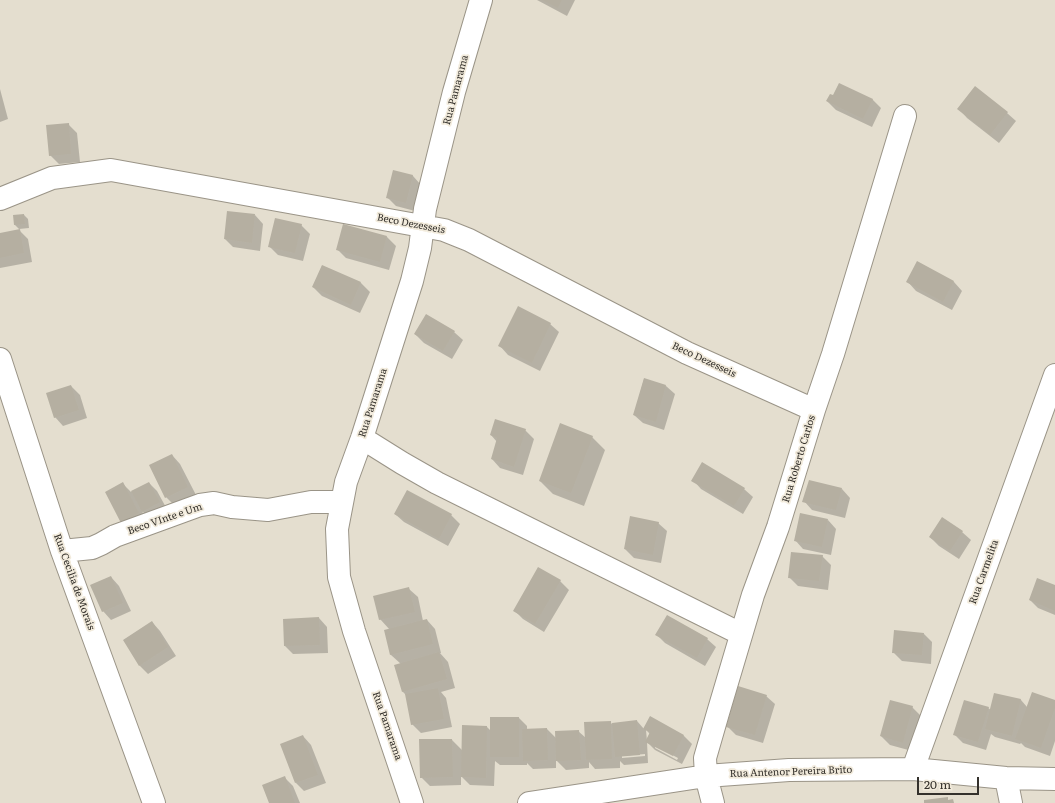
<!DOCTYPE html>
<style>
body{margin:0}
#map{position:relative;width:1055px;height:803px;overflow:hidden;background:#e4decf;font-family:Literata,serif}
canvas{display:block}
.scale{position:absolute;left:917px;top:777px;width:62px;height:18px;box-sizing:border-box;border:2px solid #34312c;border-top:0;padding-left:5px;font-size:12px;line-height:14px;white-space:nowrap;color:#34312c;-webkit-text-stroke:3px #f2ebdc;paint-order:stroke}
</style>
<div id="map">
<canvas width="1055" height="803"></canvas>
<div class="scale">20 m</div>
</div>
<script>
const context = document.querySelector('canvas').getContext('2d');
context.lineJoin = 'round';
function fill(path, color) { context.fillStyle = color; context.fill(path, 'evenodd'); }
const toPath = rows => new Path2D(rows.map(r => 'M' + r).join(''));
function stroke(path, color, width, dash) { context.strokeStyle = color; context.lineWidth = width; context.lineCap = dash ? 'butt' : 'round'; context.setLineDash(dash || []); context.stroke(path); }
function drawText(font, color, halo, rows, align = 'center') {
  context.font = font + ' Literata,serif'; context.lineWidth = 3.5; context.setLineDash([]); context.textBaseline = 'middle'; context.strokeStyle = halo; context.fillStyle = color; for (const [text, x, y, turn = 0] of rows) {
    context.save(); context.translate(x, y); context.rotate((+turn || 0) * Math.PI / 180); context.textAlign = isNaN(turn) ? turn : align; if (halo) context.strokeText(text, 0, 0); context.fillText(text, 0, 0); context.restore();
  }
}
fill(toPath([
 [537,0,575,0,567,16],
 [0,89,8,119,0,122],
 [872,99,881,108,872,127,836,110,827,101],
 [959,109,1007,113,1016,121,999,143,967,118],
 [68,124,77,133,80,162,59,164,50,155],
 [394,171,413,176,421,185,415,211,396,206,387,197],
 [24,215,28,219,29,228,19,229,15,225,14,216],
 [255,215,263,224,260,251,233,247,225,239],
 [301,225,310,234,303,261,278,255,269,246],
 [344,225,387,237,396,246,389,270,346,258,337,249],
 [19,230,28,239,32,262,0,268,0,234],
 [918,262,954,282,962,291,952,310,916,291,908,282],
 [322,266,361,283,370,292,360,313,322,296,313,287],
 [550,324,559,332,540,371,508,355,500,346],
 [454,332,463,340,452,359,424,343,415,334],
 [644,379,666,386,675,394,664,430,643,423,634,415],
 [71,386,80,395,87,418,63,426,55,417],
 [525,430,534,439,523,475,500,468,492,459,497,442,491,435],
 [592,437,605,450,584,506,553,494,540,481],
 [172,455,180,464,196,495,175,506,166,497],
 [693,480,744,489,753,497,743,514,701,489],
 [149,483,157,491,168,511,151,520,142,511,147,522,122,523,123,484,131,492],
 [842,489,850,498,845,518,812,510,804,501],
 [395,514,451,515,460,524,448,546,404,522],
 [828,520,836,529,831,555,803,549,795,540],
 [658,523,667,531,661,563,634,558,625,549],
 [962,532,971,540,959,559,939,546,930,537],
 [822,556,831,565,828,590,798,586,789,577],
 [111,577,119,586,131,611,111,620,103,611],
 [560,581,569,590,544,632,523,619,514,610],
 [1055,586,1055,615,1038,608,1030,600],
 [409,589,418,597,423,621,427,620,435,629,441,653,440,653,448,662,455,688,441,692,446,698,452,727,421,733,412,724,406,695,403,692,401,664,391,655,385,631,390,630,380,619],
 [319,618,327,627,328,653,293,654,285,646],
 [152,622,160,631,176,656,148,674,140,666,124,640],
 [924,634,932,642,931,664,902,661,893,652],
 [657,635,707,639,716,647,705,666,665,643],
 [995,694,1021,700,1027,707,1055,701,1055,741,1050,756,1025,747,1021,743,1020,744,995,737,991,734,986,750,963,743,954,734,988,708,991,710],
 [766,696,775,704,763,743,736,735,727,726],
 [912,707,921,716,912,751,890,745,881,736],
 [650,717,684,736,692,744,682,764,655,750,647,742,648,763,624,765,620,761,620,768,595,769,589,762,589,768,566,770,556,760,556,768,533,769,527,763,527,765,500,765,495,761,494,786,470,785,461,776,461,785,430,786,421,777,452,740,462,750,463,726,487,727,491,731,519,718,527,726,527,730,547,729,556,738,578,731,586,738,610,722,612,724,637,721,644,729],
 [646,730,650,734,647,741],
 [655,746,678,758,677,760,655,748],
 [645,754,645,756,622,758,622,756],
 [303,736,311,745,326,783,304,791,296,783],
 [285,778,293,786,300,803,270,803]
]), '#0003');
fill(toPath([
 [542,0,562,0,558,8],
 [839,83,873,99,863,119,826,101,830,94,833,95],
 [975,86,1008,112,990,135,957,109],
 [69,123,71,154,49,156,46,125],
 [393,170,413,175,406,203,386,198],
 [227,211,255,214,252,243,224,239],
 [24,214,25,224,14,225,13,215],
 [275,218,302,224,295,253,268,247],
 [343,224,387,236,380,262,336,250],
 [20,229,24,253,0,258,0,233],
 [917,261,954,281,943,302,906,282],
 [322,265,361,282,351,305,312,287],
 [518,306,551,323,532,363,498,346],
 [426,314,455,331,443,351,414,334],
 [644,378,666,385,656,422,633,415],
 [71,385,79,410,54,418,46,393],
 [495,419,526,429,514,467,491,459,497,438,490,435],
 [560,423,593,436,571,493,539,481],
 [172,454,188,487,165,498,149,465],
 [702,462,745,488,734,506,691,481],
 [809,480,842,488,836,510,802,502],
 [123,482,139,513,121,523,105,492],
 [149,482,160,502,142,512,131,491],
 [407,490,452,514,439,539,394,514],
 [800,513,828,519,822,547,794,541],
 [630,516,659,522,653,555,624,549],
 [942,517,963,531,950,551,929,537],
 [791,552,823,555,819,581,788,578],
 [538,567,561,580,535,624,513,611],
 [111,576,123,603,102,612,90,585],
 [1037,578,1055,585,1055,611,1029,600],
 [409,587,415,612,379,620,373,596],
 [667,615,708,638,697,658,655,635],
 [319,617,320,645,284,646,283,619],
 [427,619,433,644,390,655,384,630],
 [152,621,168,647,139,666,123,640],
 [894,630,924,633,922,655,892,653],
 [439,652,447,679,402,692,394,665],
 [738,686,767,695,755,735,726,727],
 [438,688,444,719,411,725,405,694],
 [1032,692,1055,700,1055,708,1041,748,1015,739],
 [994,693,1021,699,1012,736,985,729],
 [890,700,913,706,903,743,880,736],
 [964,700,989,707,978,742,953,735],
 [650,716,684,735,673,756,645,742,650,732,643,729],
 [490,717,519,717,519,757,490,757],
 [637,720,640,755,615,757,612,723],
 [611,721,612,759,586,760,584,722],
 [462,725,487,726,486,778,461,777],
 [547,728,548,760,523,761,522,729],
 [579,730,581,760,556,761,555,731],
 [303,735,318,775,295,783,280,744],
 [419,739,452,739,453,777,420,778],
 [285,776,295,803,269,803,262,785],
 [948,797,948,800,953,799,954,803,924,803,924,800]
]), '#b5afa1');
const minor = toPath([
 [0,199,52,178,111,170,444,230,469,240,687,353,814,410],
 [0,359,62,551,154,803],
 [362,438,402,463,437,483,741,634],
 [62,551,92,548,101,544,115,536,200,505,214,503,232,507,268,510,311,502,342,502],
 [913,769,1055,375],
 [1006,778,1011,803],
 [412,803,354,631,339,577,337,529,346,482,362,438,412,281,420,248,425,209,454,92,481,0],
 [529,803,706,776,789,770,913,769,1006,778,1055,779],
 [713,803,706,776,705,758,718,713,753,595,778,527,814,410,833,354,905,116]
]);
stroke(minor, '#9a9487', 24);
stroke(minor, '#fff', 22);
drawText('10px', '#34312c', '#f2ebdc', [
 ["Rua Pamarama",456,90,-75],
 ["Beco Dezesseis",411,224,11],
 ["Beco Dezesseis",704,360,25],
 ["Rua Pamarama",373,403,-72],
 ["Rua Roberto Carlos",799,459,-73],
 ["Beco VInte e Um",165,519,-19],
 ["Rua Carmelita",984,572,-70],
 ["Rua Cecilia de Morais",74,582,70],
 ["Rua Pamarama",387,726,71],
 ["Rua Antenor Pereira Brito",791,772,-2]
]);
</script>
